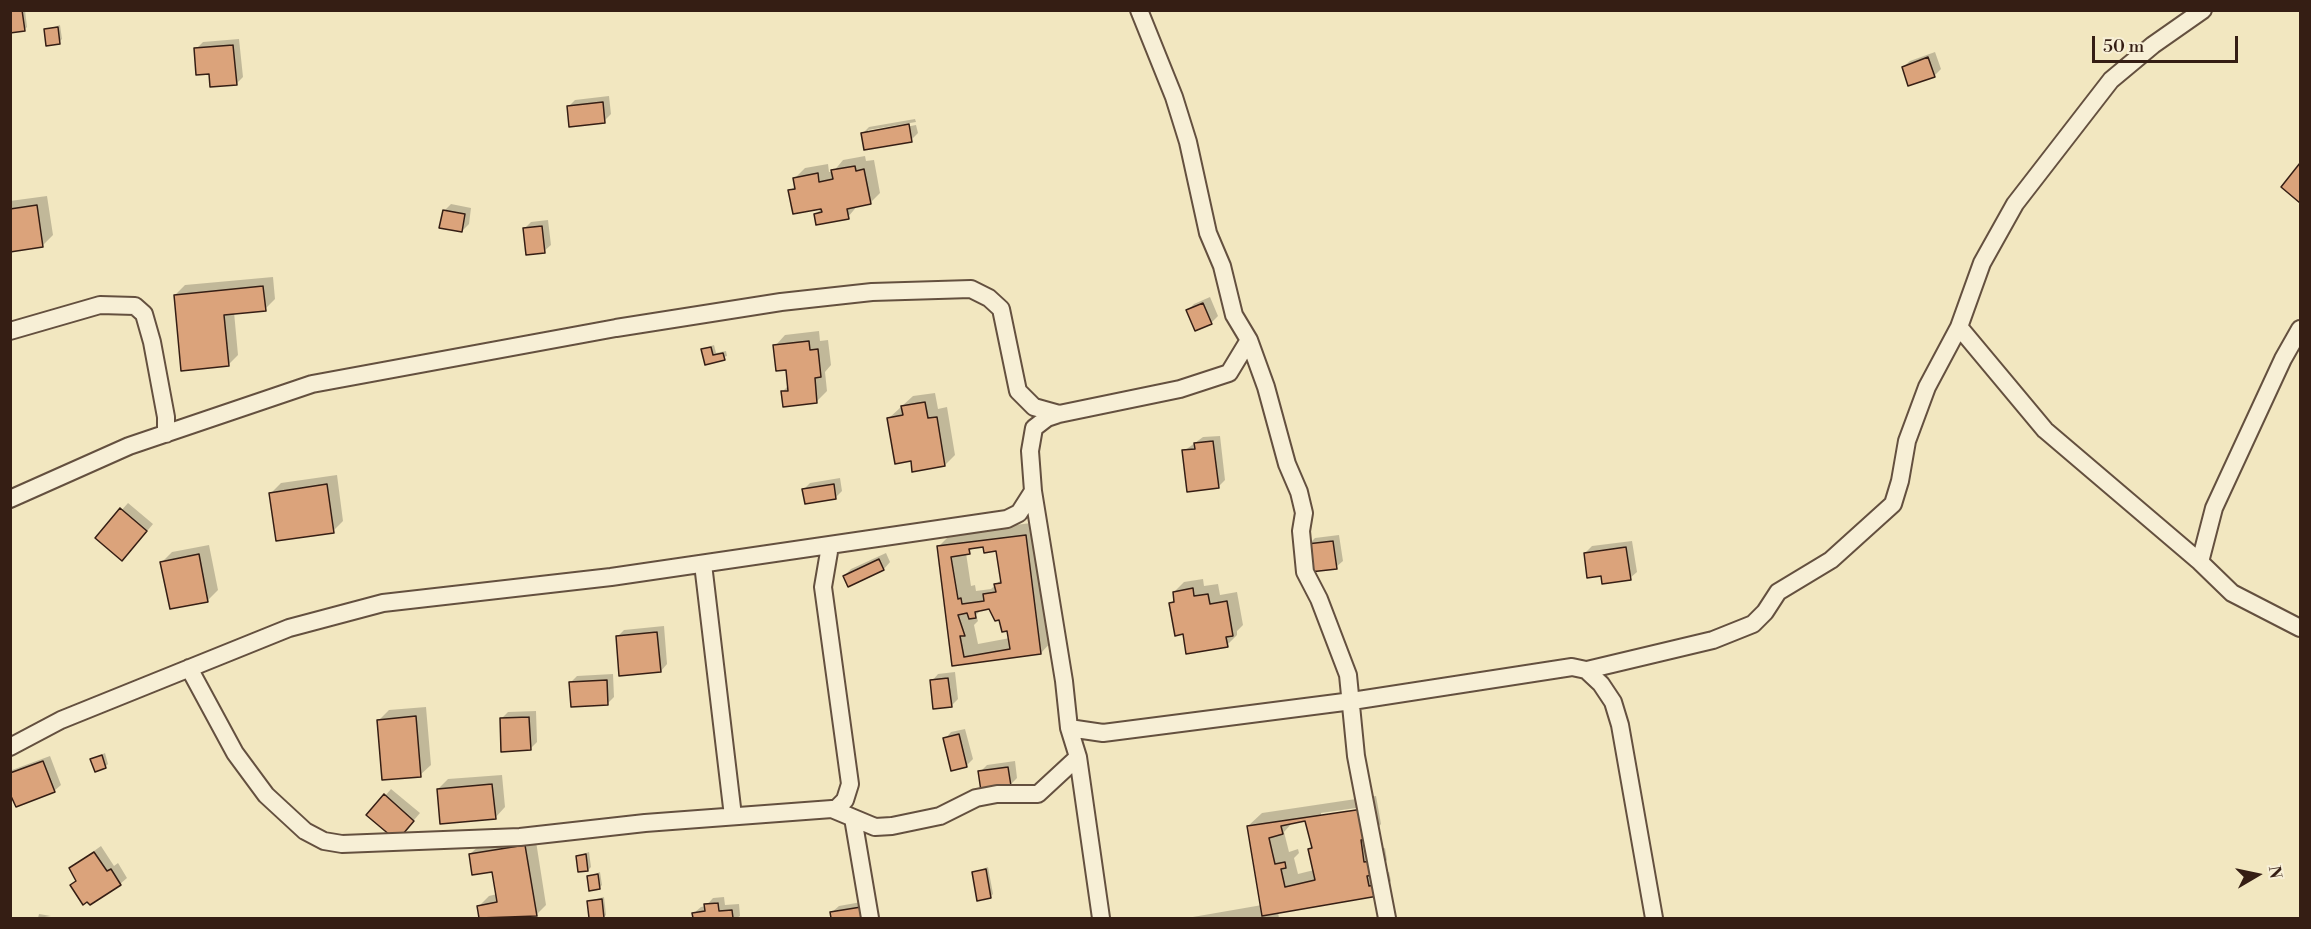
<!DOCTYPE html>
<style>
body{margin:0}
#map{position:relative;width:2311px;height:929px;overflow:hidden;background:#f2e7c0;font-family:"Libre Bodoni",serif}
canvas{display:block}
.frame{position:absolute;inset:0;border:12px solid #351e14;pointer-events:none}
.north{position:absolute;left:2227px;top:845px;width:60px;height:60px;-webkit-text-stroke:4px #f7efd6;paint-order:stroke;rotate:81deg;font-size:16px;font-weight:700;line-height:24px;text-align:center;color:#351e14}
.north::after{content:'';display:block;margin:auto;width:21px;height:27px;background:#351e14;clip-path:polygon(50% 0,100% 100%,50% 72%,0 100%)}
.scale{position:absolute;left:2092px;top:36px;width:146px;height:27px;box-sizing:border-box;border:3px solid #351e14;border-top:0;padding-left:8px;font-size:18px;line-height:21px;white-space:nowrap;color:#351e14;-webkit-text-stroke:4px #f7efd6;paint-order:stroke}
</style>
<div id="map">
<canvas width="2311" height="929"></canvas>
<div class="frame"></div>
<div class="north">N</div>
<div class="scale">50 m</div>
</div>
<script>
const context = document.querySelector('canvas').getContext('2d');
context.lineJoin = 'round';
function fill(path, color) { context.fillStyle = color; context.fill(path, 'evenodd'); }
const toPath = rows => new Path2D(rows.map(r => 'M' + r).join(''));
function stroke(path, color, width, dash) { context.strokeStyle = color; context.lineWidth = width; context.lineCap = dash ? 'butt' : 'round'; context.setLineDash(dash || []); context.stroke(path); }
fill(toPath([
 [10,10,25,10,27,27,24,30],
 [60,25,62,39,59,42,46,30],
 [239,39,243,77,236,84,210,73,196,49,203,42],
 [1935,52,1941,69,1934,76,1903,67,1910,61],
 [609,96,611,114,604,121,568,107,575,100],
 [915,119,916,122,868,130,868,134,916,125,918,133,911,140,862,134,869,127],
 [865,156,866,161,874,160,880,193,870,203,858,205,848,217,816,214,823,207,790,191,796,185,795,178,805,168,828,164,829,172,833,172,843,160],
 [47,196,53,235,42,246,10,250,10,201],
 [451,204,471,208,469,224,462,231,444,211],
 [548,220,551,245,544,251,524,229,531,222],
 [273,277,275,299,265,309,234,312,238,355,228,365,175,295,185,285],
 [1210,297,1218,316,1211,323,1188,310,1194,304],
 [819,331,820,341,828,340,831,365,825,372,827,391,817,401,782,392,789,385,787,368,775,346,785,335],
 [714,345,716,353,726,351,727,356,706,363,702,349],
 [935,393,938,409,947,407,955,455,945,465,912,459,889,418,913,396],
 [1220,436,1225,480,1218,487,1184,451,1203,437],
 [337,475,343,521,333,531,271,493,281,483],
 [840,478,842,491,835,498,804,489,810,483],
 [128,503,153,524,129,553,97,538],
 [1039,522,1054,639,1041,653,953,664,939,546,952,533],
 [985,545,997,549,1002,579,991,589,976,591,975,585,971,586,966,553,975,547],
 [990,607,1008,630,1010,638,978,644,974,625,978,621,976,615,983,608],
 [1339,535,1343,561,1336,567,1308,545,1315,538],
 [1632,541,1637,572,1630,578,1603,575,1585,553,1592,546],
 [209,545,218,590,208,600,162,562,172,552],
 [886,553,890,562,884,569,849,585,844,576,851,569],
 [1203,579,1204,586,1218,584,1220,595,1237,592,1243,625,1237,631,1237,635,1227,645,1184,633,1171,603,1175,599,1174,592,1184,582],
 [664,626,667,664,661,671,617,637,624,630],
 [955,672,958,699,951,706,932,681,938,674],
 [613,674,614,697,607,704,571,682,577,676],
 [426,707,431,765,420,775,379,720,389,710],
 [536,711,537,742,530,749,501,719,508,712],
 [965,729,973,759,966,766,945,739,951,732],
 [105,753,108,764,105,767,92,759],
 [50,756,61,785,54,791,10,790,12,770],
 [1015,761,1017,778,1010,785,980,772,987,765],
 [502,775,505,807,495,818,438,789,448,779],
 [391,789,420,813,403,833,385,796],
 [1376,796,1381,824,1375,831,1378,850,1385,848,1387,860,1381,866,1382,873,1389,872,1391,881,1377,894,1278,912,1279,918,1187,918,1262,905,1248,826,1262,813],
 [1370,806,1371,809,1321,817,1321,813],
 [1306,819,1313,846,1309,850,1314,870,1298,874,1294,858,1299,853,1298,849,1289,852,1284,832,1293,822],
 [535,835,546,905,536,915,513,918,481,918,479,906,489,896,497,894,493,870,470,854,481,844],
 [101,846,114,866,118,863,127,878,120,884,78,880,70,868],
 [589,852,591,867,588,870,577,856],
 [988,867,993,894,990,897,974,872],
 [600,872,602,885,599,888,588,877],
 [604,897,606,915,603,918,591,918,589,901],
 [724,897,725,905,739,904,740,916,737,918,694,918,694,913,701,907,706,906,713,898],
 [867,901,870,918,833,918,832,912,839,906],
 [39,914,51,916,38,918]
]), '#0003');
const building = toPath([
 [10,10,22,10,25,31,10,33,10,10],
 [58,27,60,44,46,46,44,29,58,27],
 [233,45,237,85,210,87,209,74,196,75,194,48,233,45],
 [1928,57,1935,77,1908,86,1902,67,1928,57],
 [603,102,605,123,569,127,567,106,603,102],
 [909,124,912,142,864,150,861,133,909,124],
 [2300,163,2300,203,2281,187,2300,163],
 [855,166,856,171,864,169,871,204,847,209,849,219,816,225,814,214,822,212,821,209,793,214,788,190,795,189,793,178,818,173,819,182,833,179,831,170,855,166],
 [37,205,43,247,10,252,10,209,37,205],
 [443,210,465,214,462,232,439,228,443,210],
 [542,226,545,253,526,255,523,228,542,226],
 [263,286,266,311,224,315,229,366,181,371,174,295,263,286],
 [1203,303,1212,324,1195,331,1186,310,1203,303],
 [809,341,810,350,818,349,821,377,815,378,817,403,783,407,781,391,788,391,786,370,776,371,773,345,809,341],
 [711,347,713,355,723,353,725,360,705,365,701,349,711,347],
 [925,402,928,418,937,417,945,466,912,472,911,461,895,464,887,418,903,415,901,406,925,402],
 [1213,441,1219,488,1187,492,1182,450,1195,449,1194,443,1213,441],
 [327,484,334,533,276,541,269,493,327,484],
 [834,484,836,499,805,504,802,489,834,484],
 [120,508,147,531,122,561,95,538,120,508],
 [1026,535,1041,654,952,666,937,546,1026,535],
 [983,547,984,553,996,551,1001,583,994,584,996,592,983,594,984,601,962,604,961,598,958,599,951,557,970,554,969,549,983,547],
 [989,609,995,621,999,620,1002,632,1007,631,1010,649,964,657,960,636,965,636,958,615,967,613,969,619,976,618,975,612,989,609],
 [1333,541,1337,569,1310,572,1307,544,1333,541],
 [1626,547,1631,580,1602,584,1601,576,1587,578,1584,553,1626,547],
 [199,554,208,602,170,609,160,562,199,554],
 [879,559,884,570,848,587,843,576,879,559],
 [1193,588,1194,596,1208,594,1210,604,1227,601,1233,636,1226,637,1228,647,1186,654,1183,634,1175,636,1169,603,1174,602,1173,592,1193,588],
 [657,632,661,672,619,676,616,636,657,632],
 [948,678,952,707,933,709,930,680,948,678],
 [607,680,608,705,571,707,569,682,607,680],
 [416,716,421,777,382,780,377,720,416,716],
 [529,717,531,750,501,752,500,718,529,717],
 [959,734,967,767,951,771,943,738,959,734],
 [102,755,106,768,95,772,90,759,102,755],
 [43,761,55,792,16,807,10,794,10,773,43,761],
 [1008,767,1011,786,981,791,978,771,1008,767],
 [492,784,496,819,440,824,437,789,492,784],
 [384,794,414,821,397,841,366,815,384,794],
 [1363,809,1368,839,1361,840,1364,862,1372,861,1374,875,1367,876,1369,886,1376,885,1378,896,1262,916,1247,826,1363,809],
 [1305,821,1312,848,1308,849,1315,880,1285,887,1281,869,1286,868,1285,862,1275,864,1269,838,1283,834,1281,826,1305,821],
 [525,845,537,916,479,918,477,906,497,902,492,872,472,875,469,854,525,845],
 [94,852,107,871,111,869,121,885,90,905,87,902,83,905,70,885,76,881,69,868,94,852],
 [586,854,588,871,578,872,576,856,586,854],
 [986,869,991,898,977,901,972,872,986,869],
 [598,874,600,889,589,891,587,876,598,874],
 [602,899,604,918,589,918,587,901,602,899],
 [718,903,719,911,732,910,733,918,693,918,692,913,705,911,704,904,718,903],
 [861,907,863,918,831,918,830,912,861,907]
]);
fill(building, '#dba37b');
stroke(building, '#351e14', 1.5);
const street = toPath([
 [1959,327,2045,430,2200,562,2232,593,2300,628],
 [10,331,100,305,135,306,144,314,152,342,166,417,166,434],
 [1249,340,1266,387,1287,464,1299,492,1304,513,1301,531,1305,572,1319,599,1348,675,1356,756,1387,918],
 [10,499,129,446,312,384,616,328,781,302,872,292,971,289,989,298,1001,309,1018,391,1034,407,1059,414],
 [830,546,823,587,850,784,845,800,835,810],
 [2200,562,2214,508,2283,359,2300,329],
 [703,564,733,816],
 [189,668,235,753,266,795,305,831,324,841,342,844,520,837,645,823,832,809,875,827,892,826,940,816,976,798,997,794,1038,794,1078,757],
 [1587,670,1713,640,1753,624,1765,612,1778,592,1831,560,1893,504,1900,481,1907,441,1927,387,1959,327,1982,263,2015,204,2111,80,2153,45,2203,10],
 [1069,728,1103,733,1352,701,1572,667,1586,670,1601,684,1613,702,1620,725,1654,918],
 [10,747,61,720,289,628,383,603,611,577,1007,519,1019,513,1033,491],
 [853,818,870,918],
 [1101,918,1078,757,1069,728,1064,681,1033,491,1030,451,1034,428,1047,418,1059,414,1180,389,1229,373,1249,340,1234,315,1222,266,1208,233,1188,142,1174,97,1139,10]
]);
stroke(street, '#64503f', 20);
stroke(street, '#f7efd6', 16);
</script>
